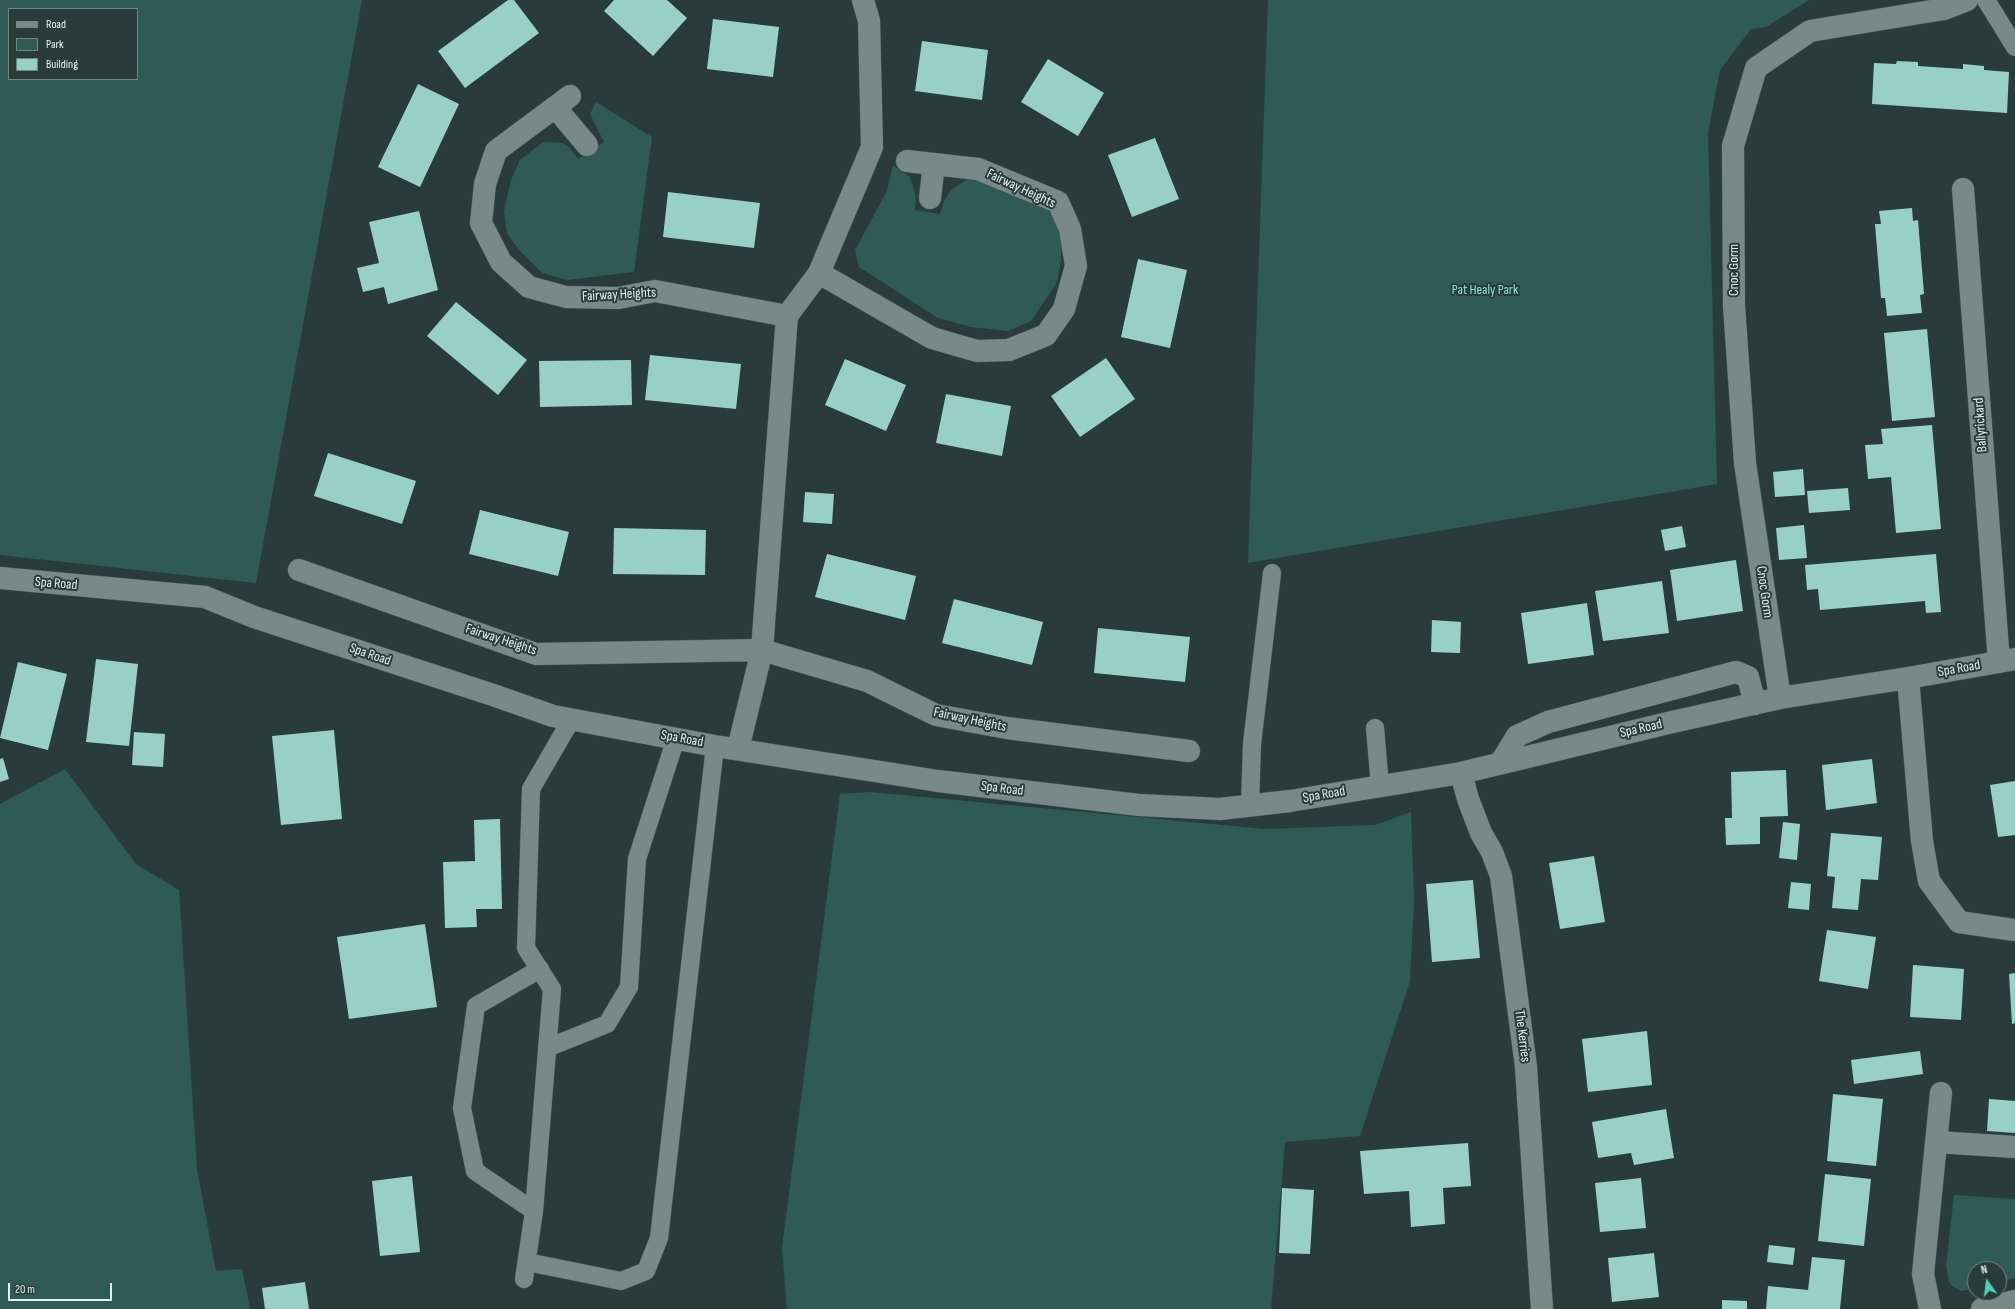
<!DOCTYPE html>
<style>
body{margin:0}
#map{position:relative;width:2015px;height:1309px;overflow:hidden;background:#2a3c39;font-family:"Sofia Sans Condensed",sans-serif}
canvas{display:block}
.legend{position:absolute;left:8px;top:8px;width:130px;height:72px;box-sizing:border-box;background:#2a3c39;border:1px solid #758481;margin:0;padding:5px 7px;list-style:none;font-size:12px;color:#e6f0ee}
.legend li{display:flex;align-items:center;gap:8px;height:20px}
.legend b{width:20px;border:1px solid #758481}
.north{position:absolute;left:1967px;top:1261px;width:40px;height:40px;box-sizing:border-box;background:#2a3c39;border:1px solid #758481;border-radius:50%;rotate:346deg;font-size:11px;font-weight:700;line-height:16px;text-align:center;color:#e6f0ee}
.north::after{content:'';display:block;margin:auto;width:14px;height:18px;background:#59cebe;clip-path:polygon(50% 0,100% 100%,50% 72%,0 100%)}
.scale{position:absolute;left:8px;top:1283px;width:104px;height:18px;box-sizing:border-box;border:2px solid #e6f0ee;border-top:0;padding-left:5px;font-size:12px;line-height:14px;white-space:nowrap;color:#e6f0ee;-webkit-text-stroke:3px #2a3c39;paint-order:stroke}
</style>
<div id="map">
<canvas width="2015" height="1309"></canvas>
<ul class="legend">
<li><b style="height:5px;background:#778a87"></b>Road</li>
<li><b style="height:11px;background:#305b55"></b>Park</li>
<li><b style="height:11px;background:#99d0c6"></b>Building</li>
</ul>
<div class="north">N</div>
<div class="scale">20 m</div>
</div>
<script>
const context = document.querySelector('canvas').getContext('2d');
context.lineJoin = 'round';
function fill(path, color) { context.fillStyle = color; context.fill(path, 'evenodd'); }
const toPath = rows => new Path2D(rows.map(r => 'M' + r).join(''));
function stroke(path, color, width, dash) { context.strokeStyle = color; context.lineWidth = width; context.lineCap = dash ? 'butt' : 'round'; context.setLineDash(dash || []); context.stroke(path); }
function drawText(font, color, halo, rows, align = 'center') {
  context.font = font + ' "Sofia Sans Condensed",sans-serif'; context.lineWidth = 4; context.setLineDash([]); context.textBaseline = 'middle'; context.strokeStyle = halo; context.fillStyle = color; for (const [text, x, y, turn = 0] of rows) {
    context.save(); context.translate(x, y); context.rotate((+turn || 0) * Math.PI / 180); context.textAlign = isNaN(turn) ? turn : align; if (halo) context.strokeText(text, 0, 0); context.fillText(text, 0, 0); context.restore();
  }
}
fill(toPath([
 [0,0,362,0,256,583,0,555],
 [9,9,137,9,137,79,9,79],
 [1268,0,1809,0,1766,27,1751,29,1720,70,1708,133,1717,484,1248,563],
 [596,102,652,137,634,272,567,280,542,273,521,252,507,234,504,211,511,180,520,160,543,142,562,143,569,147,578,159,604,142,590,114],
 [893,165,910,177,916,198,915,210,940,214,944,201,951,190,969,178,980,179,1045,206,1055,220,1061,238,1061,262,1056,284,1031,321,1008,331,971,327,938,318,859,267,855,250,887,191],
 [65,769,136,864,179,890,197,1169,216,1271,242,1269,250,1309,0,1309,0,804],
 [870,792,1265,829,1375,825,1411,812,1414,900,1410,981,1360,1136,1285,1142,1271,1309,787,1309,782,1248,840,794],
 [1954,1195,2015,1199,2015,1278,1999,1282,1999,1269,1975,1269,1975,1288,1962,1291,1953,1287,1949,1282,1946,1266]
]), '#305b55');
fill(toPath([
 [508,0,514,0,539,33,465,88,438,51],
 [614,0,667,0,687,18,653,56,604,11],
 [713,19,779,27,773,77,707,69],
 [922,41,988,50,982,100,915,91],
 [1048,59,1104,93,1078,136,1021,102],
 [1897,61,1918,62,1918,66,1963,69,1963,64,1984,66,1984,70,2009,72,2007,113,1872,104,1874,63,1896,64],
 [418,84,459,104,420,187,378,167],
 [1155,138,1179,199,1132,217,1108,155],
 [668,192,760,203,754,248,663,237],
 [1912,208,1913,221,1918,220,1924,294,1920,295,1922,313,1887,316,1885,298,1881,298,1875,224,1881,224,1879,211],
 [419,211,438,290,388,304,384,287,363,292,357,268,379,263,369,222],
 [1138,259,1187,270,1170,348,1121,337],
 [456,302,527,360,498,395,427,336],
 [1927,329,1935,417,1892,421,1884,333],
 [650,355,741,364,736,409,645,400],
 [1106,358,1135,399,1080,437,1051,396],
 [845,359,906,385,886,431,825,405],
 [631,360,632,405,540,407,539,361],
 [946,394,1011,406,1002,456,936,443],
 [1932,425,1941,529,1896,533,1891,477,1868,479,1865,445,1883,444,1881,429],
 [328,453,416,481,402,524,314,496],
 [1803,469,1805,495,1775,497,1773,472],
 [1848,488,1850,510,1809,513,1807,491],
 [805,492,834,494,832,524,803,522],
 [480,510,569,532,558,576,469,554],
 [1804,525,1807,558,1779,560,1776,528],
 [1682,526,1686,547,1665,551,1661,530],
 [614,528,706,530,705,575,613,574],
 [827,554,916,576,905,620,815,597],
 [1936,554,1941,612,1926,613,1925,601,1820,610,1818,589,1807,590,1805,565],
 [1736,560,1743,611,1677,621,1670,570],
 [1662,581,1669,633,1603,641,1595,591],
 [954,599,1043,622,1032,665,942,643],
 [1587,603,1594,655,1528,664,1521,613],
 [1432,620,1461,622,1460,653,1431,652],
 [1098,628,1190,637,1185,682,1094,673],
 [96,659,138,664,129,746,86,742],
 [18,662,67,674,48,750,0,738],
 [334,730,342,819,281,825,272,736],
 [134,732,165,734,163,767,132,765],
 [3,758,9,779,0,782,0,759],
 [1872,759,1877,803,1826,810,1822,765],
 [1786,770,1788,816,1760,817,1760,844,1726,845,1725,818,1732,818,1731,772],
 [2015,781,2015,835,1998,837,1990,785],
 [500,819,502,909,476,909,477,927,445,928,443,862,475,861,474,820],
 [1783,822,1800,824,1797,860,1779,858],
 [1831,833,1882,837,1878,880,1861,879,1858,910,1832,908,1835,877,1827,876],
 [1594,856,1605,922,1560,929,1549,863],
 [1473,880,1480,958,1432,962,1426,884],
 [1791,882,1811,884,1809,910,1788,908],
 [425,924,437,1007,349,1019,337,937],
 [1827,930,1876,937,1868,989,1819,981],
 [1913,965,1964,969,1961,1020,1910,1017],
 [2015,973,2015,1023,2012,1024,2009,974],
 [1647,1031,1652,1085,1588,1092,1582,1039],
 [1920,1051,1923,1074,1854,1084,1851,1060],
 [1833,1094,1883,1099,1876,1166,1827,1161],
 [1989,1099,2015,1101,2015,1133,1987,1131],
 [1666,1109,1674,1158,1634,1165,1631,1153,1598,1158,1592,1122],
 [1468,1143,1471,1186,1443,1188,1445,1224,1411,1227,1409,1191,1364,1194,1360,1151],
 [1825,1174,1871,1179,1864,1246,1818,1241],
 [412,1176,420,1252,380,1256,372,1181],
 [1641,1178,1646,1228,1600,1232,1595,1183],
 [1282,1188,1314,1190,1310,1254,1279,1253],
 [1769,1245,1795,1248,1793,1265,1767,1262],
 [1654,1253,1659,1297,1612,1302,1608,1258],
 [1812,1257,1845,1260,1840,1309,1766,1309,1768,1286,1808,1290],
 [305,1282,309,1309,265,1309,262,1288],
 [1722,1300,1747,1301,1747,1309,1722,1309]
]), '#99d0c6');
const lane = toPath([
 [1986,0,2015,47],
 [1375,728,1380,786],
 [1250,805,1252,744,1272,573],
 [547,1048,607,1024,629,987,637,859,676,738],
 [534,1211,475,1171,462,1108,476,1006,540,969],
 [527,1262,621,1281,646,1271,659,1238,715,746],
 [524,1279,534,1211,552,989,526,948,531,789,571,720]
]);
const street = toPath([
 [570,96,496,151,485,184,481,223,501,262,529,287,566,297,618,298,655,291,787,316],
 [555,107,587,145],
 [1963,189,1999,662],
 [930,198,934,164],
 [819,273,932,338,977,351,1009,350,1046,335,1064,309,1076,266,1070,229,1058,202,978,169,907,161],
 [299,570,536,654,762,650,867,681,936,715,1007,728,1189,751],
 [0,578,205,597,254,617,493,695,553,716,715,746,938,781,1139,805,1220,809,1290,801,1461,773,1668,723,1780,698,1908,678,2015,659],
 [1908,678,1922,841,1929,881,1959,922,2015,930],
 [1780,698,1745,463,1734,306,1733,146,1756,68,1810,31,1944,9,1967,0],
 [738,749,762,650,787,316,819,273,872,147,869,21,863,0],
 [1501,762,1517,736,1548,722,1736,672,1748,677,1755,704],
 [1461,773,1468,799,1481,833,1492,852,1501,876,1526,1067,1542,1309],
 [1936,1142,2015,1147],
 [1930,1309,1923,1274,1941,1093],
 [1982,1309,2015,1301]
]);
stroke(lane, '#495856', 19);
stroke(street, '#495856', 23);
stroke(lane, '#778a87', 18);
stroke(street, '#778a87', 22);
drawText('14px', '#e6f0ee', '#2a3c39', [
 ["Fairway Heights",1021,189,25],
 ["Cnoc Gorm",1734,270,-90],
 ["Fairway Heights",619,295,-3],
 ["Ballyrickard",1981,425,-94],
 ["Spa Road",56,584,5],
 ["Cnoc Gorm",1764,592,82],
 ["Fairway Heights",501,640,18],
 ["Spa Road",370,655,19],
 ["Spa Road",1959,669,-10],
 ["Fairway Heights",970,720,12],
 ["Spa Road",1641,729,-13],
 ["Spa Road",682,739,10],
 ["Spa Road",1002,789,7],
 ["Spa Road",1324,795,-10],
 ["The Kerries",1522,1036,83]
]);
drawText('14px', '#8be3d5', '#2a3c39', [
 ["Pat Healy Park",1485,290]
]);
</script>
